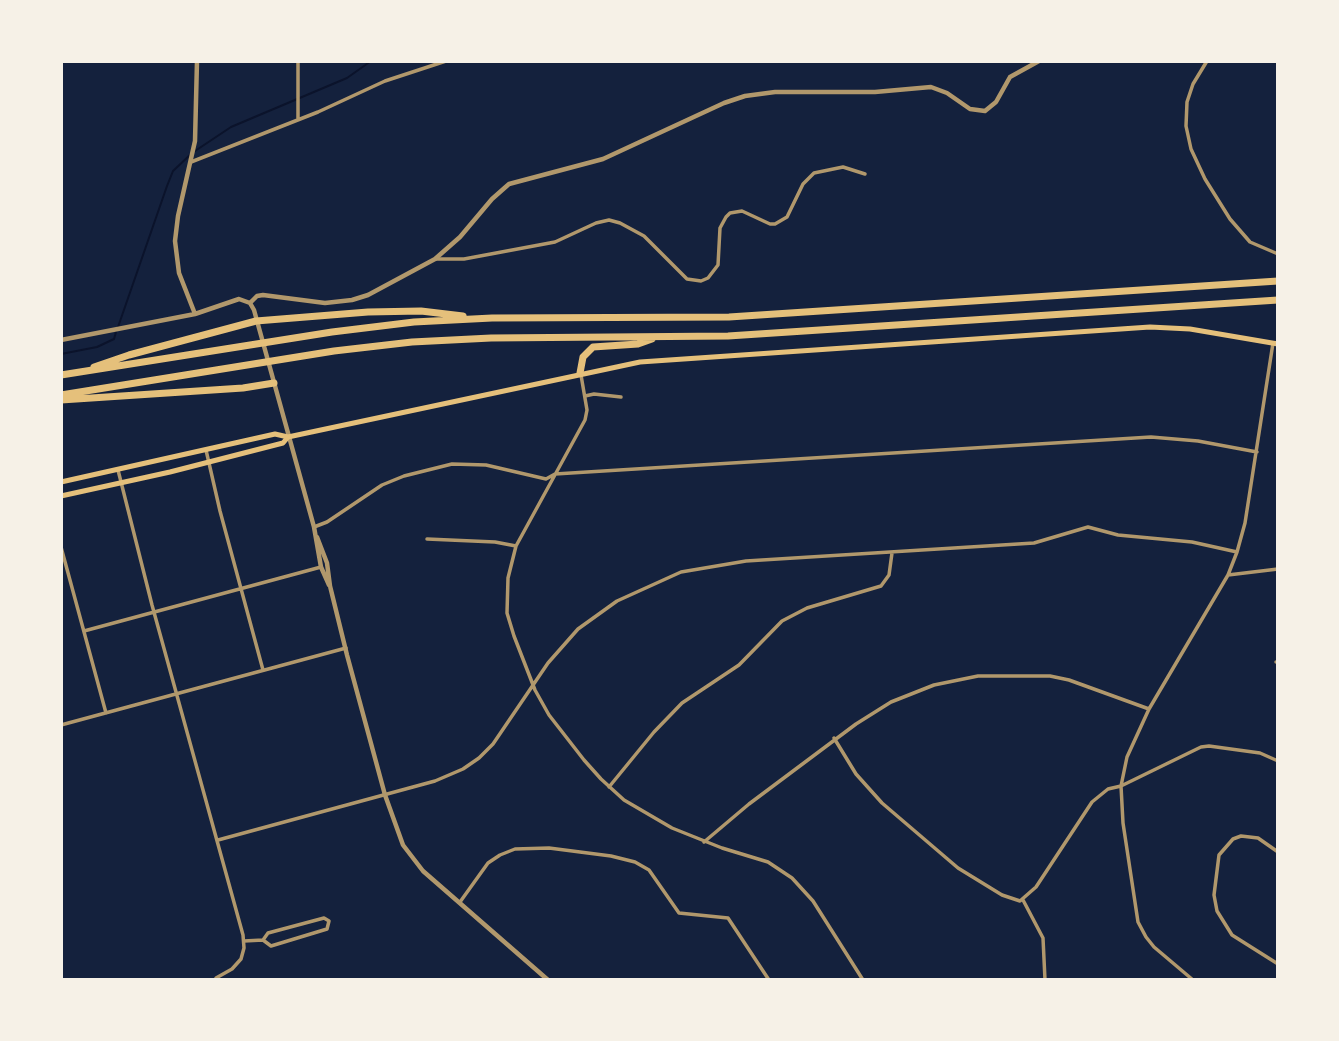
<!DOCTYPE html>
<style>
body{margin:0}
#map{position:relative;width:1339px;height:1041px;overflow:hidden;background:#14213d;font-family:"Exo 2",sans-serif}
canvas{display:block}
.frame{position:absolute;inset:0;border:63px solid #f6f1e7;pointer-events:none}
</style>
<div id="map">
<canvas width="1339" height="1041"></canvas>
<div class="frame"></div>
</div>
<script>
const context = document.querySelector('canvas').getContext('2d');
context.lineJoin = 'round';
const toPath = rows => new Path2D(rows.map(r => 'M' + r).join(''));
function stroke(path, color, width, dash) { context.strokeStyle = color; context.lineWidth = width; context.lineCap = dash ? 'butt' : 'round'; context.setLineDash(dash || []); context.stroke(path); }
stroke(toPath([
 [195,151,231,127,347,78,371,61],
 [118,327,167,186,173,171,191,154],
 [61,354,97,347,114,339,116,332]
]), '#0b132b', 2);
stroke(toPath([
 [298,61,298,119],
 [1207,61,1193,84,1187,102,1186,126,1191,149,1205,179,1230,219,1250,242,1278,254],
 [191,162,318,112,385,81,446,61],
 [436,259,464,259,555,242,596,223,609,220,620,223,644,236,687,279,701,281,708,278,718,265,720,228,726,217,730,213,742,211,770,224,775,224,787,217,803,184,814,173,843,167,865,174],
 [581,375,587,410,585,420,516,546,508,578,507,613,514,636,535,690,549,715,584,760,601,779,624,800,672,828,722,848,768,862,792,878,813,901,863,980],
 [585,396,594,394,621,397],
 [206,450,220,511,263,670],
 [118,470,152,605,243,935,244,948,241,959,232,969,216,978,217,980],
 [314,527,327,522,382,485,404,476,452,464,486,465,546,479,555,474,1151,437,1198,441,1257,452],
 [427,539,495,542,516,546],
 [61,547,106,713],
 [1228,575,1278,569],
 [84,631,321,567],
 [1276,662,1278,662],
 [61,725,346,648],
 [834,738,856,774,882,803,958,868,1002,895,1020,901,1036,887,1092,802,1108,789,1121,786,1201,747,1209,746,1260,753,1278,761],
 [609,787,654,732,682,703,739,665,782,621,807,608,881,586,889,575,892,553],
 [218,840,435,781,463,769,479,758,493,744,548,663,578,629,617,601,681,572,746,561,1034,543,1088,527,1118,535,1192,542,1237,552],
 [704,842,749,804,856,724,891,702,934,685,978,676,1050,676,1069,680,1149,709],
 [1278,852,1258,838,1241,836,1233,839,1219,855,1214,895,1217,911,1232,935,1278,964],
 [1023,900,1043,938,1045,980],
 [460,902,488,863,500,855,515,849,549,848,611,856,635,862,649,870,679,913,728,918,769,980],
 [244,941,263,940,271,946,327,929,329,921,324,918,268,933,263,940],
 [1193,980,1154,947,1146,937,1138,922,1123,823,1121,786,1127,757,1149,709,1228,575,1237,552,1245,523,1273,343]
]), '#b1986c', 3.5);
stroke(toPath([
 [250,303,254,310,314,527,321,567,329,585],
 [195,314,179,273,175,241,178,216,195,141,197,61],
 [61,340,195,314,239,299,250,303,257,296,263,295,325,303,352,300,368,295,435,259,460,237,492,199,509,184,603,159,724,103,745,96,775,92,875,92,931,87,947,93,970,109,985,111,996,102,1010,77,1039,61],
 [317,537,327,563,330,586,347,655,385,795,403,845,423,871,548,980]
]), '#b1986c', 4.5);
stroke(toPath([
 [61,482,275,434,288,437],
 [61,496,170,472,283,443,288,437,640,362,1150,327,1190,329,1278,344]
]), '#e5c07b', 5);
stroke(toPath([
 [94,367,129,355,256,321,368,312,421,311,463,316],
 [580,373,583,357,593,347,638,344,652,339],
 [61,375,332,332,414,322,492,318,729,317,1278,281],
 [61,395,334,351,412,342,491,338,728,336,1278,300],
 [61,400,243,388,274,383]
]), '#e5c07b', 7);
</script>
